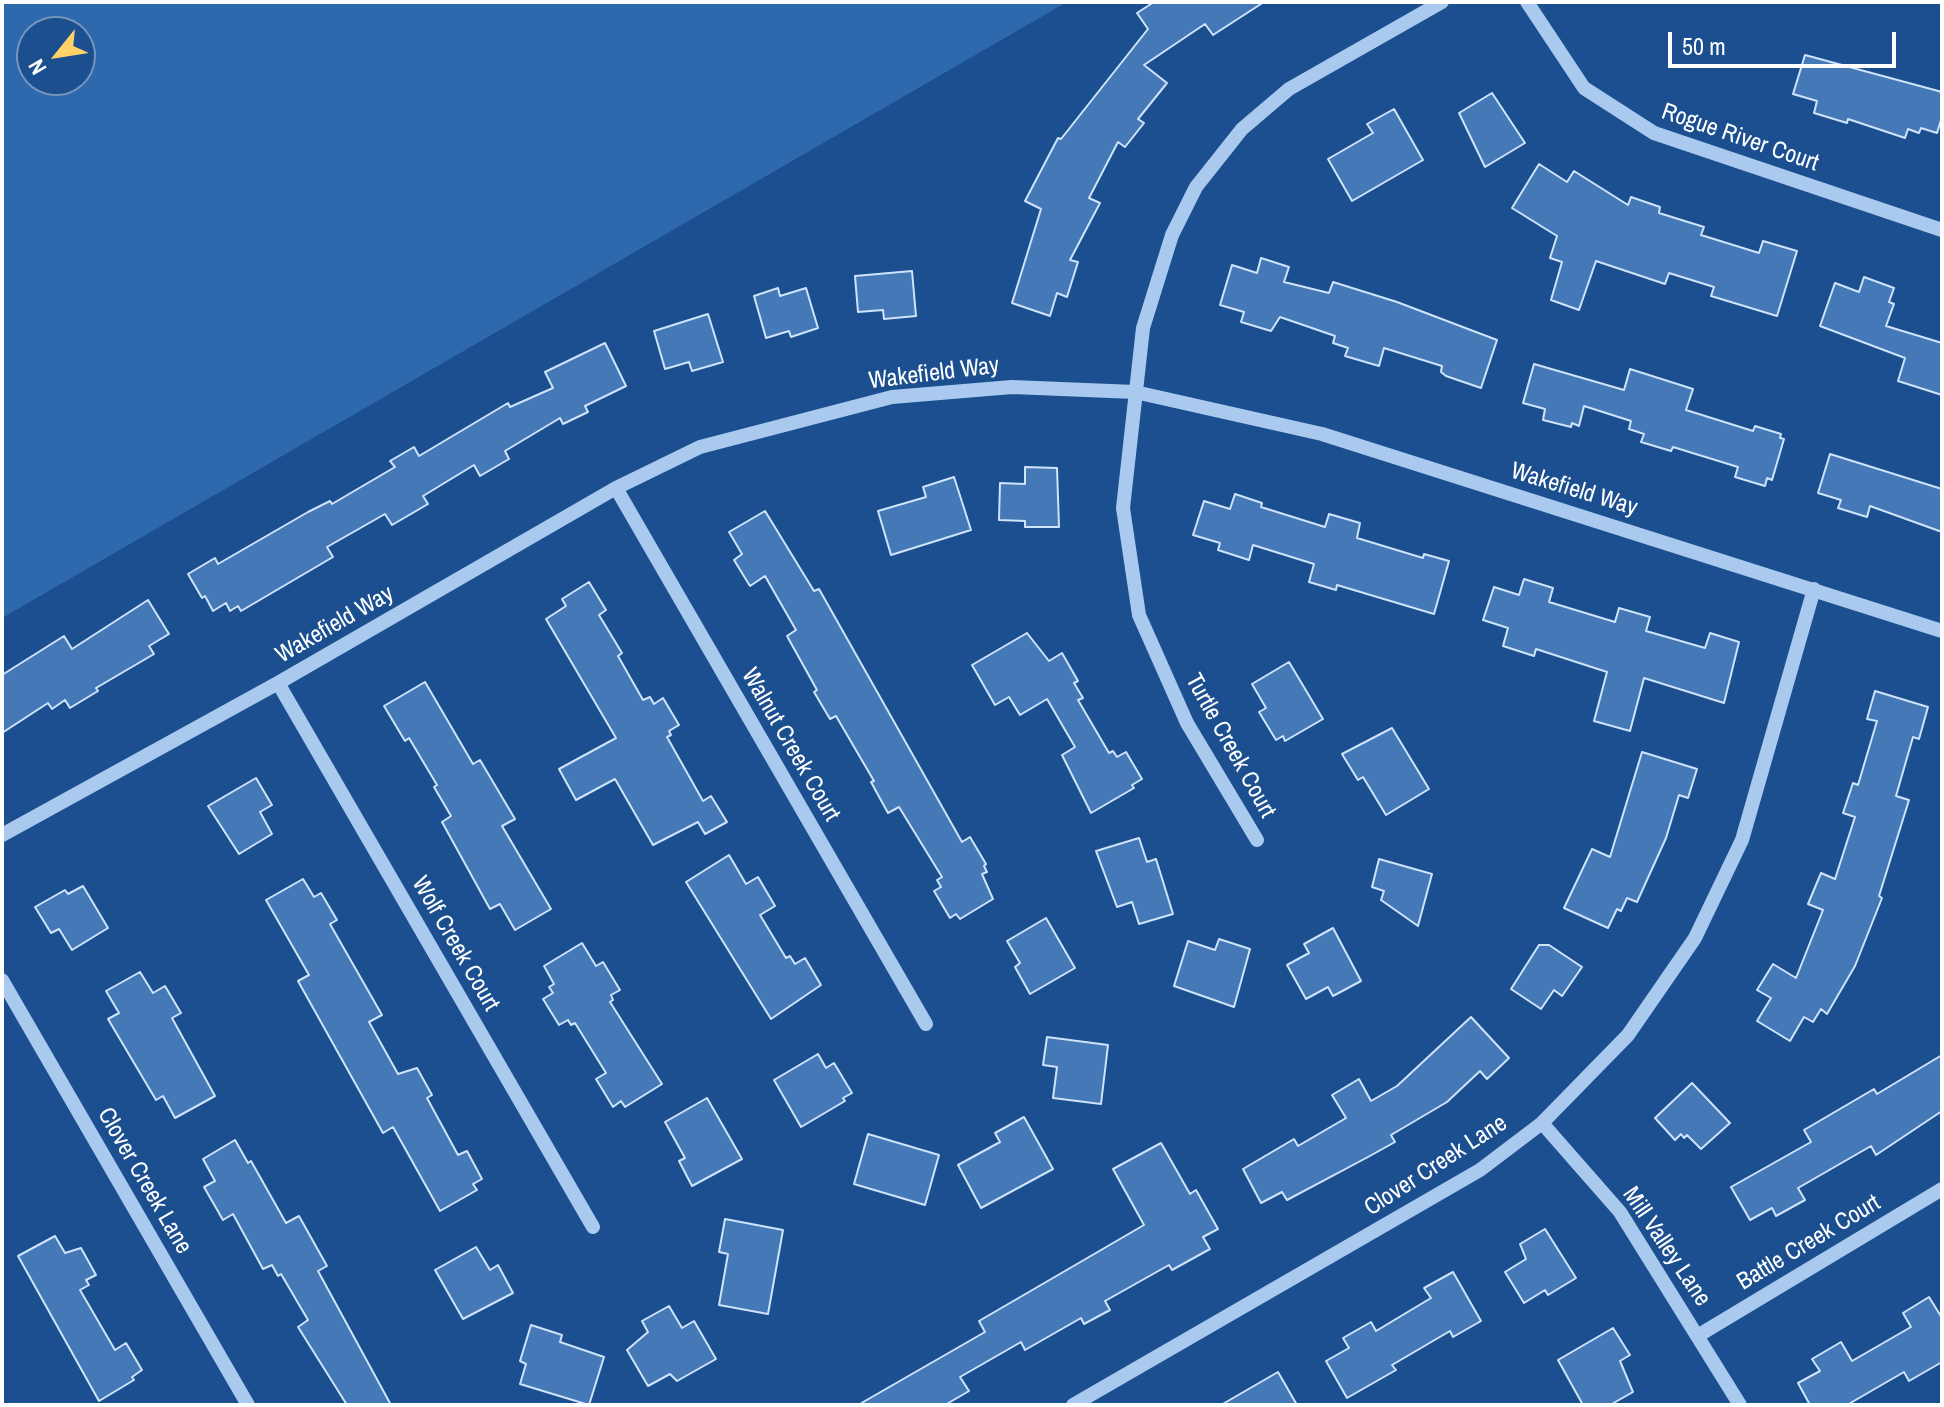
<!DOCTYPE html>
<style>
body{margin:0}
#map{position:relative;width:1944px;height:1407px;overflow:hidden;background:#1b4f8f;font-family:"Archivo Narrow",sans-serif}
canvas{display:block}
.frame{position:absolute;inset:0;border:4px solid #fff;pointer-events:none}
.north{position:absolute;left:16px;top:16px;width:80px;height:80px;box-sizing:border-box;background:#1b4f8f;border:2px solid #7695bc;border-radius:50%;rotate:240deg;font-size:22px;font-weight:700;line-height:32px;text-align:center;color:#fff}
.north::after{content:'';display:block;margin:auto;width:28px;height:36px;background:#ffd166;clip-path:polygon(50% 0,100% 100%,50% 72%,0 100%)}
.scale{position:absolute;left:1668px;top:32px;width:228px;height:36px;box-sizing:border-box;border:4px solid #fff;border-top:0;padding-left:10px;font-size:24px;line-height:28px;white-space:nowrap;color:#fff;-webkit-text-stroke:6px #1b4f8f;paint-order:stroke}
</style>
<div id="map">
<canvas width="1944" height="1407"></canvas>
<div class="frame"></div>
<div class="north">N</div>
<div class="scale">50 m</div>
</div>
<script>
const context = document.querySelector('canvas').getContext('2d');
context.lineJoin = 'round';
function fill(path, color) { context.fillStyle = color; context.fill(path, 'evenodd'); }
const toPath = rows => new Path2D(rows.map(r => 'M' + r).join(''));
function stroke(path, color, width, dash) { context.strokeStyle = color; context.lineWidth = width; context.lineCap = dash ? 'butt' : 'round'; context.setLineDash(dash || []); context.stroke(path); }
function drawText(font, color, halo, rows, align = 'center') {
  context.font = font + ' "Archivo Narrow",sans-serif'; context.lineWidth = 6; context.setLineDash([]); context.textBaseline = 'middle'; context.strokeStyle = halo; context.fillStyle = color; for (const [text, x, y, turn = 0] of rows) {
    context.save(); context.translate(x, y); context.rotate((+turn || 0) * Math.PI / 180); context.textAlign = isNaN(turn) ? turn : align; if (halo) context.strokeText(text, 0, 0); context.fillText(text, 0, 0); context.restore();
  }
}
fill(toPath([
 [2,2,1067,2,2,618],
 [80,32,80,80,32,80,32,32]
]), '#2e69ad');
const building = toPath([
 [1154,2,1264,2,1213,35,1205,24,1144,65,1167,83,1138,119,1144,123,1125,147,1118,142,1089,198,1100,203,1070,260,1078,262,1067,297,1057,293,1050,316,1012,303,1041,209,1025,201,1058,138,1061,139,1148,29,1137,13,1154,2],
 [1805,55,1942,92,1942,117,1937,133,1921,128,1919,133,1908,129,1905,138,1848,119,1847,123,1814,113,1817,101,1793,94,1805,55],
 [1492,93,1525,143,1485,167,1459,113,1492,93],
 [1394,109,1423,160,1352,201,1328,159,1373,133,1367,124,1394,109],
 [1539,164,1567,182,1574,171,1628,205,1631,197,1660,207,1659,213,1704,227,1701,235,1759,253,1763,241,1797,251,1777,316,1711,296,1714,287,1669,273,1665,284,1596,261,1579,310,1551,300,1562,262,1550,258,1557,236,1512,208,1539,164],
 [1261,258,1289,267,1284,282,1329,293,1333,282,1397,302,1497,340,1481,388,1446,376,1441,372,1442,366,1384,348,1379,366,1345,356,1348,348,1333,343,1335,336,1280,317,1271,331,1241,322,1244,312,1220,305,1232,265,1257,273,1261,258],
 [912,271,916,316,884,319,883,310,858,312,855,276,912,271],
 [1864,277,1894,288,1889,302,1894,304,1886,326,1942,343,1942,395,1898,381,1905,358,1820,326,1835,283,1859,292,1864,277],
 [778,288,780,296,806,288,818,328,791,337,789,331,766,338,754,296,778,288],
 [708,314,723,362,692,371,689,362,665,369,654,331,708,314],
 [605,343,626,386,585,406,588,412,563,424,560,418,505,451,509,459,480,476,474,465,423,496,428,504,392,525,385,514,327,547,333,557,241,611,238,606,230,611,226,603,213,611,205,596,202,598,188,574,215,558,218,564,308,512,330,501,332,504,395,467,390,461,414,447,419,456,508,403,510,407,553,388,545,372,605,343],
 [1534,364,1624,390,1630,369,1693,389,1686,410,1753,431,1755,426,1781,434,1780,438,1784,439,1772,480,1767,478,1765,486,1735,477,1738,467,1673,447,1671,451,1641,442,1644,434,1629,429,1631,421,1584,406,1579,426,1572,423,1571,427,1543,420,1545,409,1523,403,1534,364],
 [1830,454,1942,489,1942,532,1870,506,1867,517,1838,508,1841,500,1818,493,1830,454],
 [1025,467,1057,468,1059,527,1025,527,1025,521,999,520,1000,483,1025,484,1025,467],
 [954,477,971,530,891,555,878,511,926,497,923,487,954,477],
 [1235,494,1262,503,1261,507,1325,527,1329,514,1360,523,1357,538,1423,558,1424,554,1449,561,1434,614,1337,585,1336,590,1309,582,1314,564,1253,545,1249,560,1218,550,1220,543,1193,535,1204,501,1230,509,1235,494],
 [765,511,814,591,819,589,962,842,970,837,986,864,984,866,987,872,982,874,993,899,960,919,956,914,950,918,934,891,941,887,937,880,942,877,899,807,888,813,871,782,874,781,836,716,830,719,814,692,817,690,787,636,796,630,765,576,750,586,734,560,742,554,729,532,765,511],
 [1524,579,1553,588,1549,602,1615,622,1619,608,1650,617,1646,631,1705,648,1710,633,1739,642,1724,703,1644,678,1630,731,1594,721,1607,672,1536,649,1534,656,1503,646,1508,628,1483,620,1494,587,1519,595,1524,579],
 [589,582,606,610,599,615,622,653,618,656,643,700,650,697,654,704,663,698,679,725,669,731,671,735,667,737,703,801,711,796,727,822,705,834,698,822,653,845,615,779,576,800,559,769,616,738,546,619,566,606,562,599,589,582],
 [148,600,169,634,149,646,154,654,96,688,98,691,70,708,65,700,52,709,48,703,2,733,2,675,64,636,72,649,148,600],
 [1027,633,1049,661,1062,653,1078,681,1074,683,1083,698,1078,700,1109,753,1113,751,1117,757,1126,752,1142,779,1132,785,1134,788,1091,813,1062,755,1075,747,1047,699,1020,715,1009,697,995,705,972,665,1027,633],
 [1289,662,1323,719,1285,741,1283,736,1276,740,1259,712,1266,708,1252,684,1289,662],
 [425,682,473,764,480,760,515,819,502,826,551,909,515,930,500,904,490,909,442,822,451,816,434,787,437,785,409,738,405,741,384,706,425,682],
 [1875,691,1928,707,1919,739,1913,737,1896,796,1909,800,1879,896,1882,898,1855,966,1827,1014,1821,1009,1813,1022,1804,1017,1790,1041,1757,1021,1771,998,1757,990,1773,964,1796,978,1823,910,1808,904,1821,873,1835,879,1855,817,1843,813,1853,783,1858,785,1877,721,1867,719,1875,691],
 [1392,728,1429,789,1386,815,1363,777,1358,780,1342,754,1392,728],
 [1642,752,1697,769,1688,798,1679,795,1666,838,1637,902,1627,898,1621,911,1617,909,1608,928,1564,908,1592,849,1610,857,1642,752],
 [256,778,272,805,260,812,272,834,239,854,208,806,256,778],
 [1139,838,1147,862,1156,859,1173,914,1139,924,1132,902,1117,907,1096,851,1139,838],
 [729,855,746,884,758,877,775,906,760,915,786,958,790,956,795,964,805,958,821,985,771,1019,686,882,729,855],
 [1379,859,1432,874,1418,926,1381,900,1384,891,1372,887,1379,859],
 [303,879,314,897,321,893,337,920,330,924,382,1015,369,1022,398,1074,417,1068,432,1095,427,1098,458,1155,467,1151,482,1179,473,1184,477,1190,440,1211,393,1127,383,1133,298,981,309,975,266,900,303,879],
 [83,886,108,928,72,950,59,929,51,933,35,907,65,890,68,894,83,886],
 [1046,918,1075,968,1030,994,1015,967,1020,963,1007,941,1046,918],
 [1333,928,1361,981,1333,996,1328,987,1306,999,1287,965,1309,953,1304,944,1333,928],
 [1219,939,1250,949,1234,1007,1174,986,1188,941,1215,950,1219,939],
 [582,943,596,966,603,962,620,990,611,995,613,1000,610,1002,662,1084,625,1107,621,1101,613,1107,596,1079,606,1073,575,1023,571,1025,568,1020,559,1025,543,999,553,993,549,987,554,984,544,966,582,943],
 [1539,945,1549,945,1582,967,1562,996,1554,990,1541,1009,1511,989,1539,945],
 [140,972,153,993,165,986,181,1013,172,1018,215,1096,175,1118,163,1096,156,1100,108,1019,119,1013,106,991,140,972],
 [1471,1017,1509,1058,1487,1079,1480,1071,1447,1102,1391,1135,1395,1142,1368,1157,1287,1200,1282,1192,1261,1203,1243,1169,1294,1139,1298,1146,1346,1118,1332,1095,1359,1079,1371,1101,1397,1086,1471,1017],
 [1047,1037,1108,1045,1101,1104,1053,1098,1057,1067,1043,1065,1047,1037],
 [818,1054,826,1068,834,1063,852,1093,843,1098,845,1101,801,1127,774,1080,818,1054],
 [1942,1055,1942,1111,1876,1155,1871,1146,1798,1188,1805,1200,1776,1216,1772,1208,1750,1220,1731,1187,1811,1142,1804,1130,1874,1089,1877,1094,1942,1055],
 [1692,1083,1730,1123,1701,1149,1687,1135,1684,1138,1681,1134,1675,1140,1655,1118,1692,1083],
 [707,1098,742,1159,692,1186,679,1161,685,1158,665,1122,707,1098],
 [1024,1117,1053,1169,981,1208,958,1165,1000,1142,995,1133,1024,1117],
 [868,1134,939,1155,925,1205,854,1184,868,1134],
 [235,1140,248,1163,251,1161,286,1223,299,1216,327,1266,318,1271,391,1405,347,1405,298,1327,308,1320,281,1274,278,1276,272,1265,263,1269,233,1214,223,1220,204,1187,215,1181,203,1159,235,1140],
 [1161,1143,1190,1194,1196,1190,1218,1229,1203,1237,1210,1249,1172,1270,1169,1265,1105,1301,1110,1310,1084,1324,1081,1318,1025,1350,1021,1342,960,1377,969,1391,945,1405,858,1405,985,1332,979,1321,1144,1225,1113,1169,1161,1143],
 [725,1219,783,1230,768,1314,719,1305,728,1254,719,1252,725,1219],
 [1545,1229,1576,1278,1548,1295,1545,1290,1524,1303,1505,1272,1526,1259,1520,1244,1545,1229],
 [55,1236,65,1253,81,1248,96,1275,86,1280,89,1285,80,1290,115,1350,126,1343,142,1370,132,1377,134,1380,99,1401,18,1256,55,1236],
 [476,1247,490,1270,498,1265,513,1293,463,1319,435,1270,476,1247],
 [1453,1272,1481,1321,1453,1337,1450,1331,1392,1365,1396,1370,1347,1398,1326,1361,1349,1348,1343,1338,1371,1322,1376,1331,1431,1298,1424,1288,1453,1272],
 [1929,1297,1942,1318,1942,1362,1909,1381,1904,1372,1847,1405,1810,1405,1798,1383,1820,1371,1812,1359,1841,1342,1852,1361,1911,1327,1903,1313,1929,1297],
 [669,1306,682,1328,694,1321,716,1359,677,1381,670,1374,648,1386,627,1350,648,1332,642,1321,669,1306],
 [531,1325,562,1335,560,1342,604,1357,589,1405,520,1384,526,1364,520,1361,531,1325],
 [1613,1328,1630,1355,1620,1361,1633,1392,1610,1405,1583,1405,1558,1360,1613,1328],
 [1278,1372,1297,1405,1221,1405,1278,1372]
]);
fill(building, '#4478b7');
stroke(building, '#cfe3fa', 2);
stroke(toPath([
 [1527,2,1584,88,1654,133,1942,230],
 [616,488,926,1024],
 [278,683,593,1227],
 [2,835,278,683,616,488,700,447,892,397,1012,387,1135,392,1322,434,1942,631],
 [1257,840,1187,723,1139,615,1123,508,1143,328,1172,235,1196,187,1242,129,1289,89,1442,2],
 [2,980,248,1405],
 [1542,1123,1620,1212,1740,1405],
 [1699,1335,1942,1189],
 [1073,1405,1480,1170,1542,1123,1628,1035,1695,938,1742,840,1814,589]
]), '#a9c9ee', 14);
drawText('24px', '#fff', '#1b4f8f', [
 ["Rogue River Court",1740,138,19],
 ["Wakefield Way",934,374,-7],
 ["Wakefield Way",1574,490,17],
 ["Wakefield Way",335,625,-30],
 ["Walnut Creek Court",790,745,60],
 ["Turtle Creek Court",1230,746,61],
 ["Wolf Creek Court",455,944,60],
 ["Clover Creek Lane",1436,1166,-33],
 ["Clover Creek Lane",144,1181,60],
 ["Battle Creek Court",1809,1243,-31],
 ["Mill Valley Lane",1666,1247,56]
]);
</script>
